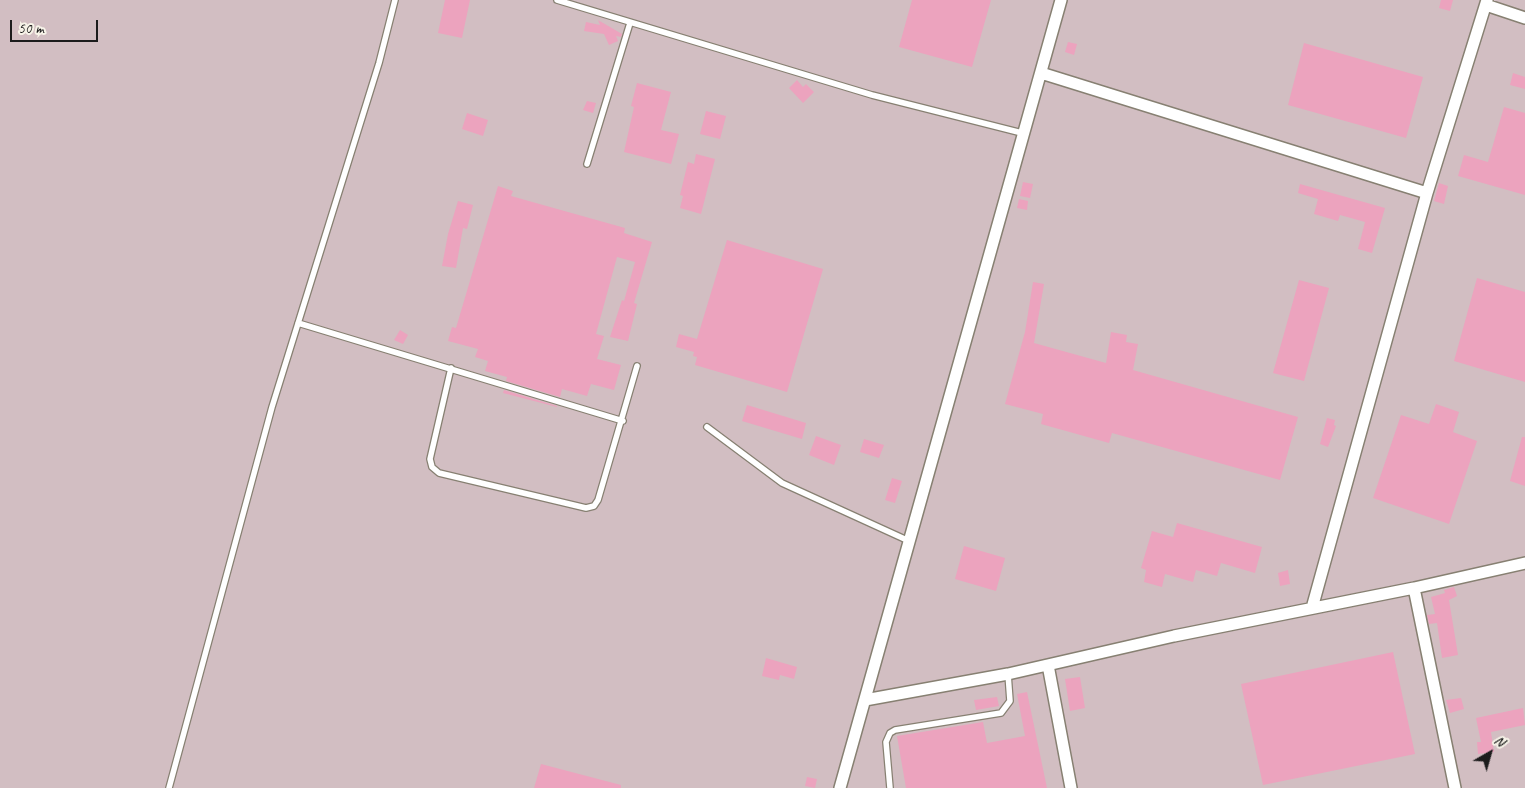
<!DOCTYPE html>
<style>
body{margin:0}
#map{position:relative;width:1525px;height:788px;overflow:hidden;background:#f2e3c8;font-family:Caveat,sans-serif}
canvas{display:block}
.north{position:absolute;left:1465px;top:728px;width:50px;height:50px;-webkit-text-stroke:4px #f7f3e8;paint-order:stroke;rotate:38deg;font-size:14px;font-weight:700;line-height:20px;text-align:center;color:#1c1c1c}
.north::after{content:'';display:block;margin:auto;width:18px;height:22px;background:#1c1c1c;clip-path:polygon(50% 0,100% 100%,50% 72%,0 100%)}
.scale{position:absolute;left:10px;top:20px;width:88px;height:22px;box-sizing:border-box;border:2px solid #1c1c1c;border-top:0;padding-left:6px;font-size:15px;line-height:18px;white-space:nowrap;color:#1c1c1c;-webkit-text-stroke:4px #f7f3e8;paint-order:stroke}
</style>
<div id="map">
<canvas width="1525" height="788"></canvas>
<div class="north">N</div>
<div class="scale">50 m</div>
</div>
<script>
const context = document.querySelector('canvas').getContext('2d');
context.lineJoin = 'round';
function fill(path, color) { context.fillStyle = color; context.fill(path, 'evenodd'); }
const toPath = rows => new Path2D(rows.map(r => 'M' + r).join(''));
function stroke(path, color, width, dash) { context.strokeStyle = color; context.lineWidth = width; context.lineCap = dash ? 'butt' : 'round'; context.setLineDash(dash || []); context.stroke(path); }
fill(toPath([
 [0,0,1525,0,1525,788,0,788]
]), '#d2bec2');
fill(toPath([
 [445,0,470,0,462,38,438,33],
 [912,0,991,0,972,67,899,47],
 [1441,0,1453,0,1450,11,1439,8],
 [598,20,622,34,621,37,616,36,618,41,609,45,604,34,584,31,586,22,600,25],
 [1068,42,1077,44,1074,55,1065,52],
 [1304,43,1423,77,1406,138,1288,105],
 [1513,73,1525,77,1525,89,1510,85],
 [797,80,803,87,806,84,814,92,803,103,789,88],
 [637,83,671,92,661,130,679,134,671,164,624,152,634,107,631,106],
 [587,101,596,103,593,113,583,110],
 [1504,107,1525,113,1525,195,1458,176,1464,155,1488,162],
 [706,111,726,116,720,139,700,134],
 [467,113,488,120,483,136,462,129],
 [696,154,715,159,701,214,680,208,683,196,680,195,688,162,694,164],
 [1023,182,1033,184,1030,198,1020,196],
 [1439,183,1448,186,1444,204,1434,201],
 [1300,184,1385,208,1372,253,1358,249,1365,222,1340,215,1338,221,1314,214,1318,199,1298,193],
 [498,186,513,191,511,196,625,228,624,233,652,242,634,303,637,304,628,341,610,337,622,300,624,301,635,262,617,257,596,334,604,336,597,359,621,365,614,390,591,384,587,396,562,389,560,397,506,381,507,377,485,371,488,361,475,357,478,349,448,341,452,327,456,328],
 [1019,199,1028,201,1027,210,1017,208],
 [458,201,473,205,467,229,463,228,456,268,442,266,448,234],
 [727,240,823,269,787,392,695,365,697,357,693,356,694,352,676,347,679,334,697,339],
 [1477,278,1525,292,1525,382,1454,361],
 [1299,280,1329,288,1304,381,1273,373],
 [1033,282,1044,284,1034,343,1106,363,1111,332,1127,335,1126,342,1138,344,1133,370,1298,417,1280,480,1112,433,1109,443,1041,424,1043,414,1005,404,1025,332],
 [400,330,408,335,403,344,394,340],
 [504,390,557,406,557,407,503,393],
 [1436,404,1459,412,1453,432,1477,441,1449,524,1373,498,1401,415,1429,424],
 [747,405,806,423,802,439,742,421],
 [1327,418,1335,420,1334,425,1336,426,1328,447,1320,444],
 [816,436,841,445,834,465,809,455],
 [1522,437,1525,437,1525,486,1510,481],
 [864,439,884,445,879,458,860,452],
 [892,478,902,481,895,503,885,500],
 [1177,523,1262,547,1255,573,1221,563,1217,576,1196,570,1193,582,1165,574,1162,587,1144,582,1146,570,1141,568,1152,531,1173,537],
 [964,546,1005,558,996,591,955,579],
 [1288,570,1290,584,1280,586,1278,573],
 [1454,587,1457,596,1449,600,1458,655,1442,658,1437,623,1429,624,1427,615,1435,614,1431,597,1445,593,1444,590],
 [1393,652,1415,754,1263,785,1241,684],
 [766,658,797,667,794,679,780,675,779,680,762,676],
 [1080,677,1085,708,1070,711,1065,679],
 [1027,692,1047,788,906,788,897,736,983,722,987,743,1025,736,1017,694],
 [997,697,999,706,976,710,974,700],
 [1461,698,1464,709,1450,713,1446,700],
 [1523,708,1525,725,1491,732,1494,752,1478,754,1477,742,1481,742,1476,718],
 [541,764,621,785,621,788,534,788],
 [807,777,817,779,815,788,805,786]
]), '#eca3be');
const service = toPath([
 [557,0,872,95,1022,133],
 [587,164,630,23],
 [298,323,623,421],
 [451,368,430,459,432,467,439,473,586,508,594,506,598,500,637,366],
 [707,427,782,483,909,541],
 [169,788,272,407,379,63,395,0],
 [890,788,886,742,890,733,895,730,1001,713,1010,701,1008,674]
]);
const minor = toPath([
 [1486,5,1525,18],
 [1041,73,1427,193],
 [1414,588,1455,788],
 [1312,608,1427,193,1487,0],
 [1048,665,1071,788],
 [865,700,1008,674,1174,636,1414,588,1525,563],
 [840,788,1061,0]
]);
stroke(service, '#878072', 8);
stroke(minor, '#878072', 14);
stroke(service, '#fff', 5.5);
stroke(minor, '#fff', 11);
</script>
